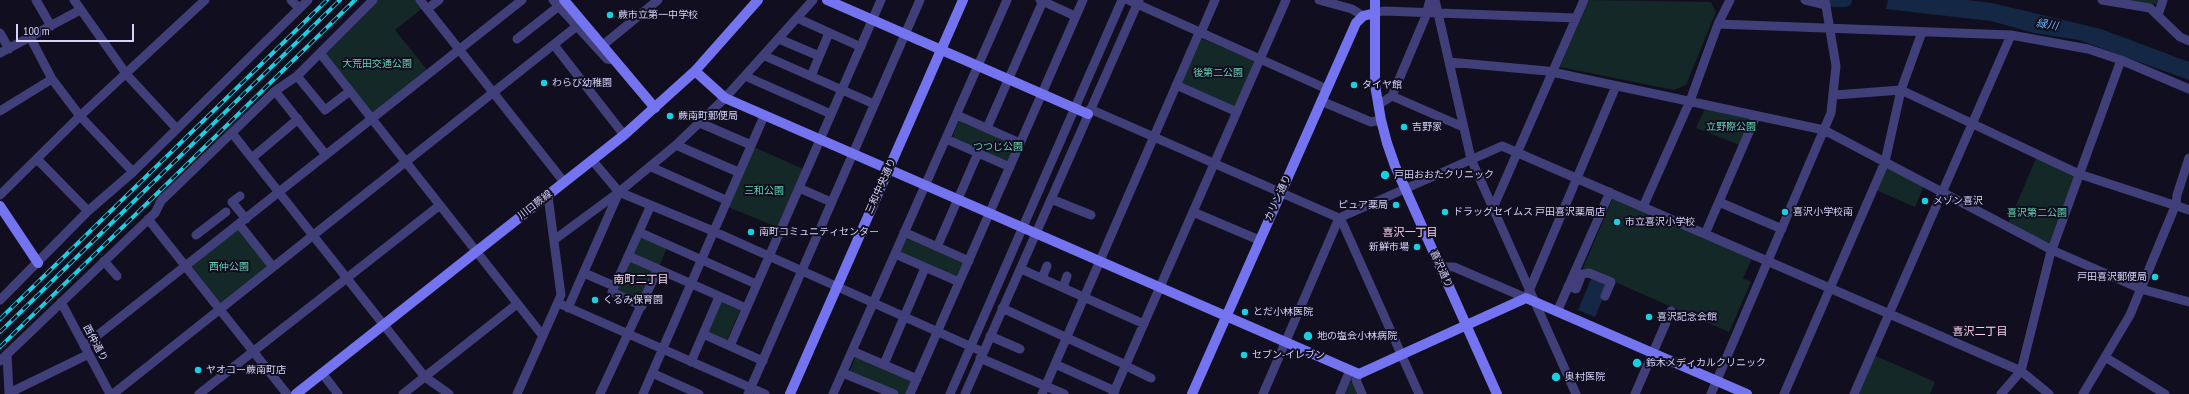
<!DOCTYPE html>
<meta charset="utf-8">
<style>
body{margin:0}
#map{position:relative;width:2189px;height:394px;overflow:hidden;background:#110f1f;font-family:"PT Sans Narrow",sans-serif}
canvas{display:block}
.scale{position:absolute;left:16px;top:24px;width:118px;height:18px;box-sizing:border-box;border:2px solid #d6d2fa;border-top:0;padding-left:5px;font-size:12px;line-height:14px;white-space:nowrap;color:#d6d2fa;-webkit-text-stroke:3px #110f1f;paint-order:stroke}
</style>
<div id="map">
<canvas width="2189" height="394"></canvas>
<div class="scale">100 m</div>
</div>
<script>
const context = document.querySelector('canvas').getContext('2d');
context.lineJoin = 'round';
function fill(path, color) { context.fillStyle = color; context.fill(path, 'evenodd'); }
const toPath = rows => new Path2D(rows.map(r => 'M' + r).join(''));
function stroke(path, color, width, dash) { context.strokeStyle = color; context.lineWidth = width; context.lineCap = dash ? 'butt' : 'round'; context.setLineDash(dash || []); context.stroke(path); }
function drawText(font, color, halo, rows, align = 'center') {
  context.font = font + ' "PT Sans Narrow","Noto Sans JP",sans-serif'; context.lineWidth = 4; context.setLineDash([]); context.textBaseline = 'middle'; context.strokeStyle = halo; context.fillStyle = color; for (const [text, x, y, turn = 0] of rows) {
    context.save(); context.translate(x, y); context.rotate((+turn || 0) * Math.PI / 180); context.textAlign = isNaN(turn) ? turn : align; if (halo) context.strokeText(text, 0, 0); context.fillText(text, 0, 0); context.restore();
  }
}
fill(toPath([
 [377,0,416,0,423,8,395,30,428,71,372,116,324,53],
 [1589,0,1711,2,1716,12,1686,85,1674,90,1560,67],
 [2128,0,2160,0,2159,5],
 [1203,39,1254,61,1235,107,1181,84,1201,40],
 [1705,108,1750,118,1751,120,1740,145,1696,128],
 [962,120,1013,143,1015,147,1009,161,1004,161,954,139,953,136,959,121],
 [754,147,803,169,777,227,728,207],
 [2037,156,2076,174,2049,244,2008,224],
 [1885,167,1924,186,1915,207,1876,190],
 [1613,198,1752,259,1743,278,1751,282,1729,332,1583,268],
 [239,228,269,266,221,306,191,267],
 [639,232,668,245,642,306,612,292],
 [906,238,963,263,957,276,954,277,902,253,901,251],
 [719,301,740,310,727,340,724,341,707,333],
 [1874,355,1935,382,1930,394,1857,394],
 [856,356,912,381,906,394,900,394,851,373,850,370],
 [1350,382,1353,383,1357,394,1345,394]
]), '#132827');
fill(toPath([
 [1888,0,1967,0,1992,3,2101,29,2189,62,2189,80,2079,40,2034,33,1991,21,1886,9],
 [1592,277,1609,284,1595,317,1578,310]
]), '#142744');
stroke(toPath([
 [1833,0,1845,0]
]), '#142744', 14);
stroke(toPath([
 [36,0,51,26],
 [74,0,127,75,176,128],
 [291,0,299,8],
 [420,0,564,182],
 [553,0,607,59,614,60],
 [1040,0,1075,16],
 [1128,0,1327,89],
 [1319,0,1352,9,1363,16],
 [1435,0,1471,159,1576,394],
 [1805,0,1826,5],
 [2102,0,2150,8,2180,37,2189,41],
 [427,9,439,0],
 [1375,13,1383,11,1576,18],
 [2158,15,2163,0],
 [797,18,861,47],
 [1718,24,2011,35,2088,49,2121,60,2189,89],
 [0,33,9,49],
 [30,37,52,79,80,116,133,172],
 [517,39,559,6],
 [779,39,819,56],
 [554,45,624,135],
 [603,45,658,0],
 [0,53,80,10],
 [320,53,543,336],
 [765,56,874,104],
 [1449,62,1547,71,1824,130,2052,250,2141,289,2189,302],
 [297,76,325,110,350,91],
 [745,76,831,114],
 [811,76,829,33],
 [1176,85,1237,112],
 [275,91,326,155],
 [1835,95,1901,90,2079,174,2189,210],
 [1392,96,1463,127],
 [1321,101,1371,122,1381,120],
 [1378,105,1392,96,1425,18,1430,0],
 [1090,109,1339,218,1343,224,1419,394],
 [0,111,52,79],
 [957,115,1020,143],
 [700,123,751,145],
 [987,128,1043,1],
 [232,133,425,377,449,394],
 [946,139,1010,167],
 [676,145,738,172],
 [252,158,298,119],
 [37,159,88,211],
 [592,160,619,192,713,231,983,352],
 [651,167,726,200],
 [799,188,831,202],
 [0,195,80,116,205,0],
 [240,196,232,202,246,219],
 [1051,199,1091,215],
 [1719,202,1782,229],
 [1643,207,1690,101,1718,24,1730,0],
 [1493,208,1584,0],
 [1193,212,1259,240],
 [148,219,287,394],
 [239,224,273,267],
 [639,232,756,284],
 [904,232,969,261],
 [1705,234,1756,116],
 [196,235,226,212],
 [554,240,619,192,676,145,725,98,813,0],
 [937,247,978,153],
 [895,254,959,282],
 [628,256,658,269],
 [104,261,117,276],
 [1441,267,1454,267,1526,298,1616,86],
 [1021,269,1144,324],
 [584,273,614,286],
 [1042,278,1047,266],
 [1568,286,1576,289,1582,274,1589,273,1611,282,1605,296],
 [1063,287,1067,276],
 [0,300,88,211,133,172,308,0],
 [61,302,110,394],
 [558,303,765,394],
 [642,306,612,292,651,205],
 [568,308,619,192],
 [1002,308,1126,365],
 [1557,312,1610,192],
 [703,334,763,361],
 [990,336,1020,349],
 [84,346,522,0],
 [730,346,881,0],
 [852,351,917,379],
 [7,354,9,394],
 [2105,357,2165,394],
 [980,358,1064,394],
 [0,361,155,213,161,201,275,91,297,76,373,0],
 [691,362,719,297],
 [884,364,925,268],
 [1055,364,1115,391],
 [1126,366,1151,378],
 [322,373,338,394],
 [652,373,699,394],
 [843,373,894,394],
 [1359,374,1356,380,1362,394],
 [9,393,89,354],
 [113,394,577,26],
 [199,394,440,205],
 [403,394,517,304],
 [517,394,561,295,548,196],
 [600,394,658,269,746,308],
 [643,394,764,116],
 [748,394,920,0],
 [833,394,1007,0],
 [910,394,1083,0],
 [950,394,1122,0],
 [965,394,1139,0],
 [1042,394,1199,33,1202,30,1215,0],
 [1113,394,1286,0],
 [1263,394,1339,218,1502,146,2021,371,2049,394],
 [1340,394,1350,370],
 [1635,394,1671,311],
 [1711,394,1831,113,1836,66,1825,0],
 [1784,394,1885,162,1901,90,1922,32],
 [1854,394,2011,35],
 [2001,394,2021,371,2050,255,2121,60],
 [2083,394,2130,315,2176,204,2177,195,2189,158]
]), '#403f79', 9);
stroke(toPath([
 [564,0,655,108],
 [827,0,1088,114],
 [1375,0,1375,85,1381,120,1387,143,1395,166,1497,394],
 [695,71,725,98,1359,374,1526,298,1747,394],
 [0,206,38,263],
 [296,394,624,135,695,71,758,0],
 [790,394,963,0],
 [1192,394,1356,23,1363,16,1375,13]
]), '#7473f0', 10);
const rail = toPath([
 [0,319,327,0],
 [0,332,340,0],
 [0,347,355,0]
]);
stroke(rail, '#17d0e1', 4);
stroke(rail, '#110f1f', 2.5, [8]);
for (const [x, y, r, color] of [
 [610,15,4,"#17d0e1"],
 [544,83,4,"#17d0e1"],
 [1354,85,4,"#17d0e1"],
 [670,116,4,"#17d0e1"],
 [1404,127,4,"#17d0e1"],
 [1385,175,5,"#17d0e1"],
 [1925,201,4,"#17d0e1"],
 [1396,205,4,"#17d0e1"],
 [1445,212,4,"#17d0e1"],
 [1785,212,4,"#17d0e1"],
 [1617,222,4,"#17d0e1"],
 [751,232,4,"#17d0e1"],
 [1417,247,4,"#17d0e1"],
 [2155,277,4,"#17d0e1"],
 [595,300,4,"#17d0e1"],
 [1245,312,4,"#17d0e1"],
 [1649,317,4,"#17d0e1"],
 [1308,336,5,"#17d0e1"],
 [1244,355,4,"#17d0e1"],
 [1637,363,5,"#17d0e1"],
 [198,370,4,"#17d0e1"],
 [1556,377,5,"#17d0e1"]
]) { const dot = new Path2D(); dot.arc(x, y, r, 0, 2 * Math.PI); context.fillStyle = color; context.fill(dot); stroke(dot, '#110f1f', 1.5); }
drawText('10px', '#d6d2fa', '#110f1f', [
 ["蕨市立第一中学校",618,15],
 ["わらび幼稚園",552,83],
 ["タイヤ館",1362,85],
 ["蕨南町郵便局",678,116],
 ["吉野家",1412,127],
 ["戸田おおたクリニック",1394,175],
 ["メゾン喜沢",1933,201],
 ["ピュア薬局",1388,205,"right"],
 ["ドラッグセイムス 戸田喜沢薬局店",1453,212],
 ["喜沢小学校南",1793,212],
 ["市立喜沢小学校",1625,222],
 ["南町コミュニティセンター",759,232],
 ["新鮮市場",1409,247,"right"],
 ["戸田喜沢郵便局",2147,277,"right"],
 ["くるみ保育園",603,300],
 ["とだ小林医院",1253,312],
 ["喜沢記念会館",1657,317],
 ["地の塩会小林病院",1317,336],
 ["セブン-イレブン",1252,355],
 ["鈴木メディカルクリニック",1646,363],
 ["ヤオコー蕨南町店",206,370],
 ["奥村医院",1565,377]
], 'left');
drawText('10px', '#66d2b5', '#110f1f', [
 ["大荒田交通公園",377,64],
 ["後第二公園",1218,73],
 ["立野際公園",1731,127],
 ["つつじ公園",998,147],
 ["三和公園",764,191],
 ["喜沢第二公園",2037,213],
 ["西仲公園",229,267]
]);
drawText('10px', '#d6d2fa', '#110f1f', [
 ["三和中央通り",881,186,-66],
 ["カリン通り",1278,198,-66],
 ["川口蕨線",535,205,-38],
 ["喜沢通り",1441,269,66],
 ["西仲通り",95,343,62]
]);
drawText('italic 11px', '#6bb4f0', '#110f1f', [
 ["緑川",2047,25,10]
]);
drawText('11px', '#fad4ed', '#110f1f', [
 ["喜沢一丁目",1410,233],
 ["南町二丁目",641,280],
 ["喜沢二丁目",1980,332]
]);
</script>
